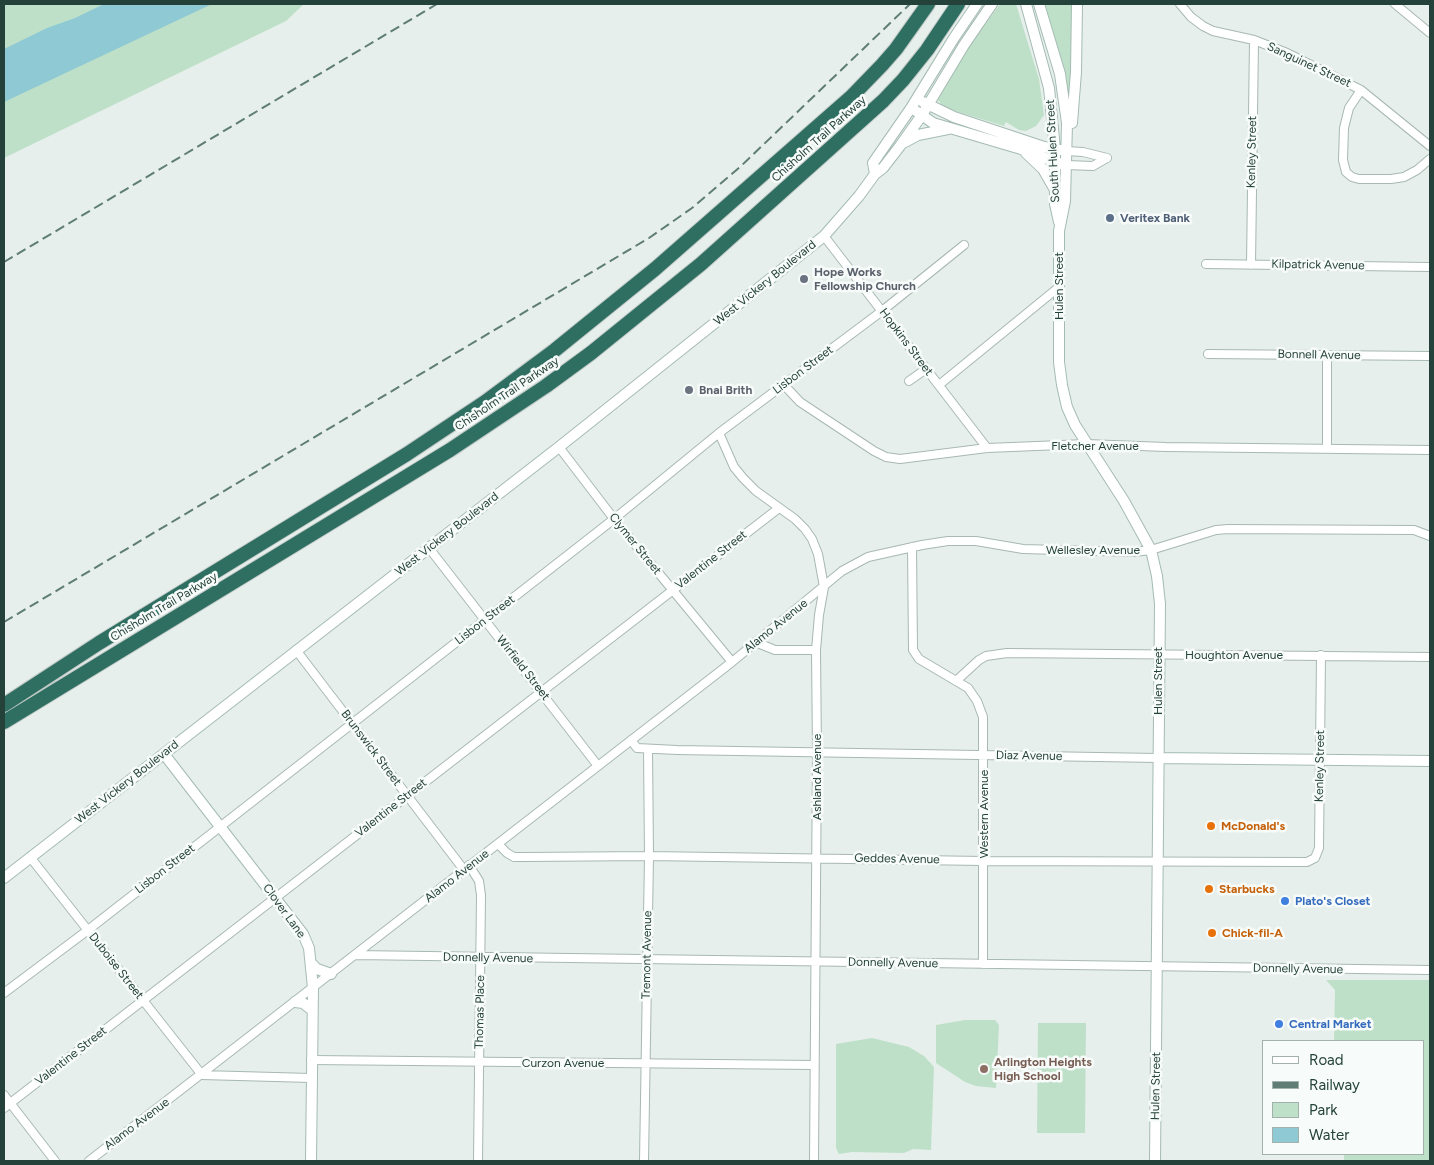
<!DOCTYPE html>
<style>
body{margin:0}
#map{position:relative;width:1434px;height:1165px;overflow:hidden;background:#e6efeb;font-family:Figtree,sans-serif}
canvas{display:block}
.frame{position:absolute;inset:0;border:5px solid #24423a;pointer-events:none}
.legend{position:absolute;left:1262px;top:1040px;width:162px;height:115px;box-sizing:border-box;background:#f7fbf9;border:1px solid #a3b1ad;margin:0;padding:6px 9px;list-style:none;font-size:15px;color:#24423a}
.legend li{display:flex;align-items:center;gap:10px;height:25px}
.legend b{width:25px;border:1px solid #a3b1ad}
</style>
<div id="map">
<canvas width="1434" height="1165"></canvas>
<div class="frame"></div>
<ul class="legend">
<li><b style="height:6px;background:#fff"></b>Road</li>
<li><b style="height:6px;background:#5f7d75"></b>Railway</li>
<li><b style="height:14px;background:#bfe0c8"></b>Park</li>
<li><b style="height:14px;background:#8ec9d4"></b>Water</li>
</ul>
</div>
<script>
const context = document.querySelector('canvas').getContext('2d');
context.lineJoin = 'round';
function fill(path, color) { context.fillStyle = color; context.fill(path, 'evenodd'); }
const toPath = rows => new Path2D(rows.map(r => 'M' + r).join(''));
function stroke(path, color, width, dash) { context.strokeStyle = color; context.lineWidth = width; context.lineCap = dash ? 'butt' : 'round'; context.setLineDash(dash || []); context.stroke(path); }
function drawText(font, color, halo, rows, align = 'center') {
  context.font = font + ' Figtree,sans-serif'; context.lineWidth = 5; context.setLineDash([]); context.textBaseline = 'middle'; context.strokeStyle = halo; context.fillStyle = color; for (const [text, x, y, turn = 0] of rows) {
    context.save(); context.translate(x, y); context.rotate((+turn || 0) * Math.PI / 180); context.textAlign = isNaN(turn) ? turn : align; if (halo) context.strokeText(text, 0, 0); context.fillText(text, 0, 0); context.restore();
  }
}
fill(toPath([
 [4,4,304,4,286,21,4,158],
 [1000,4,1016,4,1039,79,1044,115,1036,126,1026,131,1019,130,1006,122,1004,126,952,110,943,107,938,100,938,94,955,66],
 [1045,4,1074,4,1072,93,1068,93,1059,51],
 [1326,980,1430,980,1430,1161,1344,1160,1344,1154,1423,1154,1423,1041,1334,1041,1335,990],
 [965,1020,995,1020,999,1025,996,1088,976,1086,965,1082,936,1063,936,1025],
 [1038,1023,1086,1023,1085,1133,1037,1133],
 [872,1038,909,1047,924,1056,934,1067,931,1150,913,1149,904,1153,852,1152,839,1154,836,1148,836,1044]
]), '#bfe0c8');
fill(toPath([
 [104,4,212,4,4,102,4,49,47,28,75,18]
]), '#8ec9d4');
const street = toPath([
 [1180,4,1191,17,1203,26,1213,31,1254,40,1287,53,1361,90,1430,146],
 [1395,4,1430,33],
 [1361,90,1349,108,1344,128,1343,160,1346,172,1352,177,1359,179,1391,179,1404,177,1417,170,1430,159],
 [1066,151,1083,152,1107,158],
 [1066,165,1093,166,1107,158],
 [824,236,987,448],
 [1206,264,1430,267],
 [1251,265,1254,40],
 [1208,354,1430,356],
 [1327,355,1327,449],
 [909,381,926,369],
 [784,385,800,402,874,451,886,457,900,459,987,448,1086,444,1166,447,1430,450],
 [939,385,1059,287],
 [719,433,734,467,743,478,756,491,795,519,805,529,812,539,818,554,824,587,819,615,816,650,817,753,814,1161],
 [559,447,614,519,732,662],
 [912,547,913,650,919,659,968,688,977,701,983,717,983,964],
 [429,548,598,766],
 [755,642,775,650,816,650],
 [296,650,464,870],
 [956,681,979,660,986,656,1007,653,1430,657],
 [631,740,637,748,677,750,1158,758],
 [498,844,507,853,514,857,526,857,649,856,983,861,1307,862,1315,858,1319,848,1321,655],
 [30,857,202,1075,311,1078],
 [469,865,479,881,481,895,478,1161],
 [355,955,1430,970],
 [4,993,88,930,614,519,719,433,882,311,964,245],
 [311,1060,814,1065],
 [4,1095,55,1161],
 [4,1108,779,508],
 [89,1161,732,662,842,571,868,557,922,545,948,541,976,541,1023,549,1134,552,1151,550,1216,530,1228,529,1414,530,1430,536],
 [644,1161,649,856,648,749]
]);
const secondary = toPath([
 [1026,4,1049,88,1055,149,1055,204,1059,222],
 [1039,4,1060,74,1067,123,1065,201,1059,231,1059,362,1062,385,1067,407,1075,425,1124,501,1151,550,1157,576,1160,604,1155,1161],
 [923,102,954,117,1044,147,1060,150],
 [916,111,933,123,1021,149,1061,164],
 [1072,123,1076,72,1077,4],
 [905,142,918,135,948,129],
 [1026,153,1043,169,1055,190],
 [875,174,873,163,911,108,954,38,977,4],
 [164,754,303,934,309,948,313,988,311,1161],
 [1158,758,1430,761],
 [4,878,559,447,824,236,859,196,875,174,883,168,900,146,922,115,964,45,992,4],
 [312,964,317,969,331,974],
 [295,1002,303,1003,312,1010]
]);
const highway = toPath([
 [4,705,99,643,407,454,485,402,555,350,655,269,851,97,882,65,896,49,928,4],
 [4,722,450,450,546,386,591,353,701,264,883,101,903,80,927,50,958,4]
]);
stroke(street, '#a8b8b2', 10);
stroke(secondary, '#a4bbb3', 12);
stroke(highway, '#c2cac8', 16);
stroke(street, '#fff', 8);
stroke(secondary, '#fff', 10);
stroke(highway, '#2f6f62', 14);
stroke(toPath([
 [4,262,437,4],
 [4,622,649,238,692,208,740,167,910,4]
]), '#5f7d75', 2, [10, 5]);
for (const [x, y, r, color] of [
 [1110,218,5,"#5c6f8a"],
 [804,279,5,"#6b7280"],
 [689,390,5,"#6b7280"],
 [1211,826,5,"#e8710a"],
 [1209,889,5,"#e8710a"],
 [1285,901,5,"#3f7fe0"],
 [1212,933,5,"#e8710a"],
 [1279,1024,5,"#3f7fe0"],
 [984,1069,5,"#8d6e63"]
]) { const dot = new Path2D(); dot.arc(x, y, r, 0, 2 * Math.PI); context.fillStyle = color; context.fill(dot); stroke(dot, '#f7fbf9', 2); }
drawText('12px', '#24423a', '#f7fbf9', [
 ["Sanguinet Street",1309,65,25],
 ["Chisholm Trail Parkway",819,139,-42],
 ["South Hulen Street",1053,151,-93],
 ["Kenley Street",1252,152,-89],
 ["Kilpatrick Avenue",1318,265,1],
 ["West Vickery Boulevard",765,283,-39],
 ["Hulen Street",1059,286,-90],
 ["Hopkins Street",906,342,53],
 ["Bonnell Avenue",1319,355,1],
 ["Lisbon Street",803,370,-37],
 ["Chisholm Trail Parkway",507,394,-34],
 ["Fletcher Avenue",1095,446],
 ["West Vickery Boulevard",447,534,-38],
 ["Clymer Street",635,544,51],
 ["Wellesley Avenue",1093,550],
 ["Valentine Street",711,560,-38],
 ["Chisholm Trail Parkway",164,607,-31],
 ["Lisbon Street",485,620,-38],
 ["Alamo Avenue",776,626,-39],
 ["Houghton Avenue",1234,655],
 ["Wirfield Street",523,668,52],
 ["Hulen Street",1158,681,-90],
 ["Brunswick Street",371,748,53],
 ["Diaz Avenue",1029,756,1],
 ["Kenley Street",1320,766,-89],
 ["Ashland Avenue",817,777,-90],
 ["West Vickery Boulevard",127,782,-38],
 ["Valentine Street",391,808,-38],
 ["Western Avenue",984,814,-90],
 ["Geddes Avenue",897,859,1],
 ["Lisbon Street",165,869,-38],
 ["Alamo Avenue",457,876,-38],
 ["Clover Lane",284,911,54],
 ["Tremont Avenue",647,955,-89],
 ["Donnelly Avenue",488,958,1],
 ["Donnelly Avenue",893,963,1],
 ["Duboise Street",116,966,52],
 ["Donnelly Avenue",1298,969,1],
 ["Thomas Place",480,1012,-89],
 ["Valentine Street",71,1056,-38],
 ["Curzon Avenue",563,1063],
 ["Hulen Street",1156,1086,-89],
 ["Alamo Avenue",137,1124,-37]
]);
drawText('bold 12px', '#4e5e75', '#f7fbf9', [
 ["Veritex Bank",1120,218]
], 'left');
drawText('bold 12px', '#5b616d', '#f7fbf9', [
 ["Hope Works",814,272],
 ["Fellowship Church",814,286],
 ["Bnai Brith",699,390]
], 'left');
drawText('bold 12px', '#c56008', '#f7fbf9', [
 ["McDonald's",1221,826],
 ["Starbucks",1219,889],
 ["Chick-fil-A",1222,933]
], 'left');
drawText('bold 12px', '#366cbe', '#f7fbf9', [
 ["Plato's Closet",1295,901],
 ["Central Market",1289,1024]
], 'left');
drawText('bold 12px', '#785e54', '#f7fbf9', [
 ["Arlington Heights",994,1062],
 ["High School",994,1076]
], 'left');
</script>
